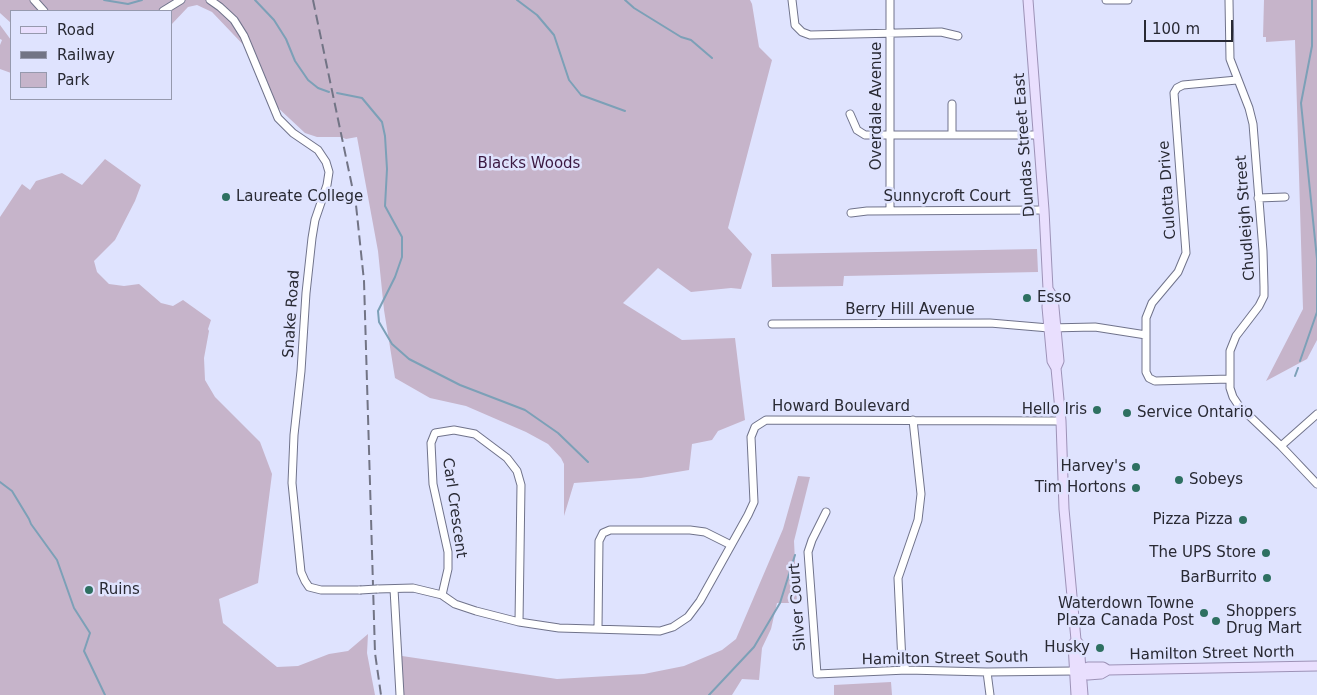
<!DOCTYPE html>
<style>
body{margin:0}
#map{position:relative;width:1317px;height:695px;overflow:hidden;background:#dfe3fe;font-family:"DejaVu Sans",sans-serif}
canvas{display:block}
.legend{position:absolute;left:10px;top:10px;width:162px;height:90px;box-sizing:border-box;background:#dfe3fe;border:1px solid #9699ad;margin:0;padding:6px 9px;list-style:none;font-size:15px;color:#292a34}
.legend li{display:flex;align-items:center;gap:10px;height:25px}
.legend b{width:25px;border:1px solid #9699ad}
.scale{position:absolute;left:1144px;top:20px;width:89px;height:22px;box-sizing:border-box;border:2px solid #292a34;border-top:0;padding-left:6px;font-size:15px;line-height:18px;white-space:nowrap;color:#292a34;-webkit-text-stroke:4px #dfe3fe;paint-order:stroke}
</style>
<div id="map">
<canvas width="1317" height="695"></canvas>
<ul class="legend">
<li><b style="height:6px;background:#e9dffe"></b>Road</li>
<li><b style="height:6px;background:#727485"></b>Railway</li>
<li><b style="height:14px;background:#c6b4ca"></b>Park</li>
</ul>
<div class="scale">100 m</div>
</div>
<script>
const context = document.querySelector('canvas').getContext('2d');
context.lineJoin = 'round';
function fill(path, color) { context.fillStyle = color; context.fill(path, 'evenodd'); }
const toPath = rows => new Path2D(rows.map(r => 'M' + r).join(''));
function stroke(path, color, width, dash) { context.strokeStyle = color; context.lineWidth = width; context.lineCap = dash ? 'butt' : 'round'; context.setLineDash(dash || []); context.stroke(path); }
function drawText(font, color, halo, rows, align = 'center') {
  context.font = font + ' "DejaVu Sans",sans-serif'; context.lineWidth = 5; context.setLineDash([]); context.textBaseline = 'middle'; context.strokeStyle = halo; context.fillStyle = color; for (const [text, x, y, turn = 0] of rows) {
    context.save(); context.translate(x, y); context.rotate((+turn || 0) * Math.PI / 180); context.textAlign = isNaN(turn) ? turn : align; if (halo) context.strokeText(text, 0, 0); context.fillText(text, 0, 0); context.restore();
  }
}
fill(toPath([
 [0,0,750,0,752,4,759,47,772,60,728,228,752,254,741,289,731,288,691,292,658,268,623,303,682,340,735,338,745,420,718,431,712,440,692,444,689,470,641,478,574,483,564,516,564,464,561,458,548,444,526,432,466,406,430,398,395,378,384,310,378,251,357,137,346,139,341,137,317,137,305,133,275,105,253,55,212,12,197,5,188,7,171,25,171,11,11,11,11,23,0,13],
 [1264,0,1317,0,1317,340,1307,359,1266,381,1303,309,1295,40,1266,42,1266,37,1263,37],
 [0,25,11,40,11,73,0,69,0,45,2,40,0,39],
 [105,159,141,185,135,201,115,240,94,261,97,272,109,284,124,286,139,284,161,303,173,306,183,300,211,320,208,329,209,331,204,358,205,380,215,397,260,442,272,474,258,583,219,599,223,623,277,667,298,666,329,654,348,651,368,634,367,653,375,695,0,695,0,217,22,184,30,190,36,181,62,173,82,185],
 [1037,249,1038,272,844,276,843,286,772,287,771,254],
 [798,476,810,477,794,541,797,603,777,603,771,629,762,648,759,680,742,679,732,695,403,695,398,680,402,656,557,679,644,674,684,666,722,650,736,639,783,529],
 [891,682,892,695,834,695,834,685]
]), '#c6b4ca');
stroke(toPath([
 [104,0,128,4,142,0],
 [255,0,274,20,286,39,295,61,308,80,318,88,329,92],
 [517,0,537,15,554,35,569,80,581,95,625,111],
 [625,0,634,8,681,37,691,40,712,58],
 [337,93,362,98,382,122,385,136,387,169,385,206,402,237,402,257,395,277,378,311,379,322,392,344,409,359,460,385,525,410,558,433,588,462],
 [1300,361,1317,312,1317,259,1301,103,1312,46,1312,0],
 [1295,376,1298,368],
 [0,482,12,491,29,519,31,524,57,560,74,608,90,633,84,651,105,695],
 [709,695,754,647,780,603,795,555]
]), '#7ca0b7', 2);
const minor = toPath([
 [34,0,44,11],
 [210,0,220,7,234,20,244,36,278,118,293,133,318,150,326,162,329,172,327,185,315,220,312,238,306,293,301,371,294,435,292,483,301,572,305,581,309,587,321,590,360,590],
 [792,0,795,25,802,32,810,35,941,32,958,36],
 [890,0,890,211],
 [1106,0,1128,0],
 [1229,0,1230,59,1249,108,1253,124,1263,251,1264,287,1264,296,1259,306,1236,336,1230,351,1230,388,1233,397,1239,406,1281,446,1317,484],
 [163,11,181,0],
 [952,104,952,135],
 [850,114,857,130,865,135,1038,135],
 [1258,198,1285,197],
 [851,213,867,211,1044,210],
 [772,324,990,323,1049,328,1095,327,1146,335],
 [1230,379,1155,381,1149,378,1146,372,1146,318,1152,303,1178,272,1186,253,1174,93,1177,88,1183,85,1237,80],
 [1281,446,1317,414],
 [826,512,812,540,808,552,817,674,907,670,987,672,1074,671],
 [377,589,413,588,442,595,455,604,476,611,519,622,559,628,660,631,673,627,688,617,700,601,748,515,754,502,751,437,755,427,766,420,1061,421],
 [394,589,400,695],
 [442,595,448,569,448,552,433,484,431,443,435,433,454,430,475,434,507,458,517,471,521,485,519,622],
 [598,628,599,541,603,533,610,530,690,530,705,532,731,545],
 [907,670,902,663,898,578,918,520,921,494,913,420],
 [987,672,990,695]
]);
const major = toPath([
 [1028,0,1044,210,1048,289,1047,307,1052,361,1056,368],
 [1048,289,1053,297,1059,361,1056,368,1061,421,1064,509,1076,640,1073,644,1076,695],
 [1076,640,1079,644,1083,695],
 [1077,671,1088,675,1101,674,1108,670],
 [1081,671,1088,667,1103,667,1108,670,1317,666]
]);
stroke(minor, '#70738b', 9);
stroke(major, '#9d92b7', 11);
stroke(minor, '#fff', 7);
stroke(major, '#e9dffe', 9);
stroke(toPath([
 [313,0,356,205,364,281,375,653,381,695]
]), '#727485', 2, [10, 5]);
const minorBridge = toPath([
 [360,590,377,589]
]);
stroke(minorBridge, '#70738b', 9, []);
stroke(minorBridge, '#fff', 7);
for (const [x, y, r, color] of [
 [226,197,5,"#2e7061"],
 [1027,298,5,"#2e7061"],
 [1097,410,5,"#2e7061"],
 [1127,413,5,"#2e7061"],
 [1136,467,5,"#2e7061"],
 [1179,480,5,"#2e7061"],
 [1136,488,5,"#2e7061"],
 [1243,520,5,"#2e7061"],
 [1266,553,5,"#2e7061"],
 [1267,578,5,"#2e7061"],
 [89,590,5,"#2e7061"],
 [1204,613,5,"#2e7061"],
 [1216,621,5,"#2e7061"],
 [1100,648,5,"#2e7061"]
]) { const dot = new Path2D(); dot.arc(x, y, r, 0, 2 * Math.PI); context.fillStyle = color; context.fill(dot); stroke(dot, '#dfe3fe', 2); }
drawText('15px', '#292a34', '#dfe3fe', [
 ["Overdale Avenue",877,106,-90],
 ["Dundas Street East",1025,145,-94],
 ["Culotta Drive",1168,190,-94],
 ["Sunnycroft Court",947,197],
 ["Chudleigh Street",1246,218,-94],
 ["Berry Hill Avenue",910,310],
 ["Snake Road",292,314,-86],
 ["Howard Boulevard",841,407],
 ["Carl Crescent",454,508,82],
 ["Silver Court",798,607,-94],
 ["Hamilton Street North",1212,654,-1],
 ["Hamilton Street South",945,659,-1]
]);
drawText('15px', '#3b1942', '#dfe3fe', [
 ["Blacks Woods",529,164]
]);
drawText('15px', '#292a34', '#dfe3fe', [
 ["Laureate College",236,197,"left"],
 ["Esso",1037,298,"left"],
 ["Hello Iris",1087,410],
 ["Service Ontario",1137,413,"left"],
 ["Harvey's",1126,467],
 ["Sobeys",1189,480,"left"],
 ["Tim Hortons",1126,488],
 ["Pizza Pizza",1233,520],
 ["The UPS Store",1256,553],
 ["BarBurrito",1257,578],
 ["Ruins",99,590,"left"],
 ["Waterdown Towne",1194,604],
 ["Plaza Canada Post",1194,621],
 ["Shoppers",1226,612,"left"],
 ["Drug Mart",1226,629,"left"],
 ["Husky",1090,648]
], 'right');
</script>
